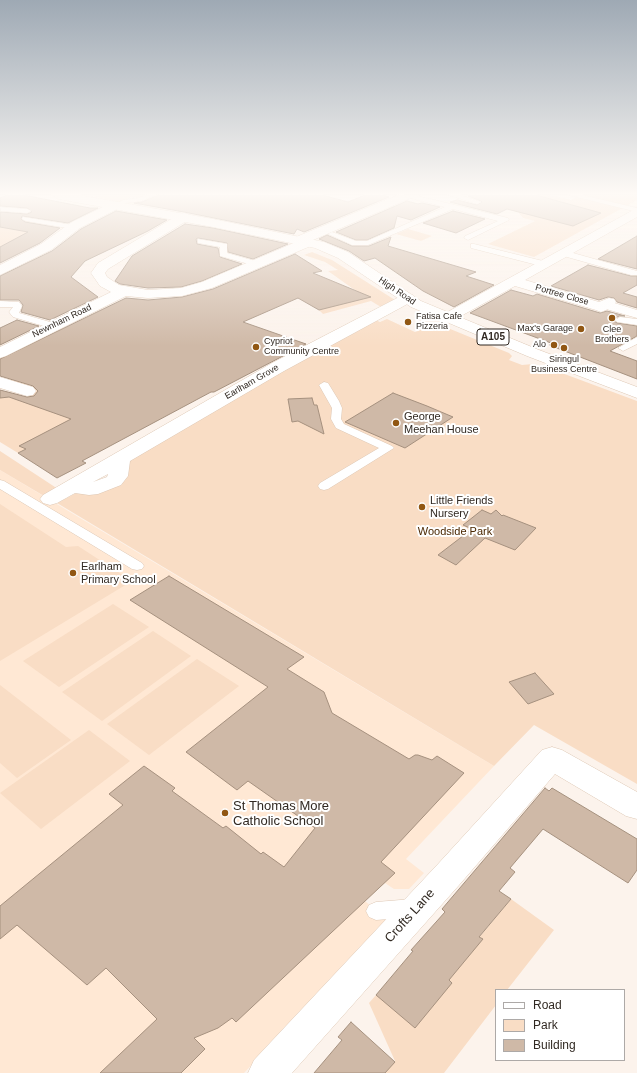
<!DOCTYPE html>
<style>
body{margin:0}
#map{position:relative;width:637px;height:1073px;overflow:hidden;background:#fcf3ec;font-family:Arial,sans-serif}
canvas{display:block}
.legend{position:absolute;left:495px;top:989px;width:130px;height:72px;box-sizing:border-box;background:#fff;border:1px solid #ada9a7;margin:0;padding:5px 7px;list-style:none;font-size:12px;color:#312922}
.legend li{display:flex;align-items:center;gap:8px;height:20px}
.legend b{width:20px;border:1px solid #ada9a7}
</style>
<div id="map">
<canvas width="637" height="1073"></canvas>
<ul class="legend">
<li><b style="height:5px;background:#fff"></b>Road</li>
<li><b style="height:11px;background:#f9ddc5"></b>Park</li>
<li><b style="height:11px;background:#cfb9a7"></b>Building</li>
</ul>
</div>
<script>
const context = document.querySelector('canvas').getContext('2d');
context.lineJoin = 'round';
function fill(path, color) { context.fillStyle = color; context.fill(path, 'evenodd'); }
const toPath = rows => new Path2D(rows.map(r => 'M' + r).join(''));
function stroke(path, color, width, dash) { context.strokeStyle = color; context.lineWidth = width; context.lineCap = dash ? 'butt' : 'round'; context.setLineDash(dash || []); context.stroke(path); }
function drawText(font, color, halo, rows, align = 'center') {
  context.font = font + ' Arial,sans-serif'; context.lineWidth = 4; context.setLineDash([]); context.textBaseline = 'middle'; context.strokeStyle = halo; context.fillStyle = color; for (const [text, x, y, turn = 0] of rows) {
    context.save(); context.translate(x, y); context.rotate((+turn || 0) * Math.PI / 180); context.textAlign = isNaN(turn) ? turn : align; if (halo) context.strokeText(text, 0, 0); context.fillText(text, 0, 0); context.restore();
  }
}
fill(toPath([
 [99,195,145,195,137,198,132,197,119,202,94,197],
 [0,470,494,766,406,859,424,873,409,889,394,889,385,883,365,901,388,921,244,1073,0,1073]
]), '#ffe8d4');
fill(toPath([
 [539,195,549,195,571,200,581,195,637,195,637,200,534,257,488,244,535,221,523,218,518,212,507,209],
 [0,217,15,219,46,225,28,232,0,250],
 [408,229,422,233,432,236,421,241,396,234],
 [312,252,332,260,395,300,381,307,371,301,323,314,319,310,366,298,328,271,338,270,325,262,304,255],
 [373,319,380,322,387,319,415,332,438,324,509,353,512,356,509,360,522,365,533,364,543,366,637,401,637,784,534,725,494,766,57,503,80,491,86,492,127,465,131,459],
 [218,355,18,453,0,442,0,397,5,396,19,400,50,404,27,396,34,392,6,382,13,377],
 [0,451,58,489,44,496,0,470],
 [0,504,66,547,78,546,132,581,0,661],
 [113,604,149,627,59,687,23,661],
 [153,631,191,656,102,721,62,692],
 [197,659,239,686,149,755,107,724],
 [0,685,71,740,17,778,0,763],
 [89,730,130,761,41,829,0,793],
 [511,899,554,930,507,990,496,990,496,1005,444,1073,374,1073,386,1060,395,1061,369,1003,376,995,414,1016]
]), '#f9ddc5');
const building = toPath([
 [7,195,23,195,90,208,98,208,68,223,22,216,21,219,25,222,60,228,40,243,0,263,0,247,28,232,0,227,0,212,27,214,32,212,27,208,0,206,0,198,7,195],
 [158,195,322,195,348,202,365,195,382,195,389,197,304,232,297,229,294,234,184,212,134,203,142,202,158,195],
 [469,195,536,195,601,213,573,226,507,209,497,214,450,202,457,200,477,205,482,202,481,201,468,196,469,195],
 [407,201,418,204,422,203,440,207,411,220,397,216,394,228,367,240,356,240,336,232,407,201],
 [116,211,167,220,148,231,85,261,71,277,98,297,50,320,21,312,23,305,19,300,0,300,0,276,52,251,81,229,116,211],
 [453,211,485,219,456,233,423,223,453,211],
 [185,224,213,228,288,244,253,259,228,252,227,243,198,238,196,239,197,244,218,248,220,257,242,264,202,281,181,287,148,288,120,284,115,281,132,256,185,224],
 [327,235,352,246,369,246,391,237,388,246,476,272,466,276,494,285,454,307,423,291,375,258,364,261,349,251,319,239,327,235],
 [637,236,637,269,598,259,637,236],
 [295,254,322,271,313,273,371,297,319,310,298,298,243,322,306,344,214,392,211,392,82,461,86,463,57,478,18,453,26,449,19,446,71,419,9,397,0,398,0,390,27,397,34,396,38,391,33,386,0,376,0,359,126,298,148,300,182,297,213,289,295,254],
 [588,265,631,276,637,276,637,285,623,293,637,297,637,308,617,302,614,298,608,297,599,300,551,286,588,265],
 [511,290,533,296,537,294,600,313,607,311,625,316,619,316,614,319,614,321,617,323,637,326,637,336,610,351,637,361,637,379,549,345,551,343,470,313,511,290],
 [17,320,39,326,0,345,0,328,17,320],
 [393,393,427,406,453,417,405,448,345,422,393,393],
 [312,398,314,405,317,405,324,434,298,421,292,422,288,399,312,398],
 [482,510,491,514,496,510,502,516,503,515,536,528,515,550,485,538,456,565,438,555,472,529,463,525,482,510],
 [169,576,304,657,287,669,324,692,332,713,409,759,415,755,418,755,432,760,437,756,464,773,381,862,395,873,236,1022,232,1018,218,1028,194,1038,205,1049,181,1073,100,1073,157,1019,106,968,87,985,17,925,0,939,0,906,123,805,109,794,144,766,175,788,172,791,223,828,226,826,261,854,263,852,284,867,315,828,248,781,237,790,186,752,268,687,130,600,169,576],
 [535,673,554,694,528,704,509,682,535,673],
 [545,788,549,791,552,788,637,839,637,870,628,883,543,829,510,868,515,872,499,891,511,899,479,937,483,939,449,980,452,983,415,1028,376,995,413,951,411,950,445,912,442,909,545,788],
 [351,1022,395,1062,385,1073,314,1073,342,1040,338,1037,351,1022]
]);
fill(building, '#cfb9a7');
stroke(building, '#a6917f', 1);
const service = toPath([
 [146,195,157,195,141,201,126,203,115,208,111,206,123,200,138,198,146,195],
 [405,195,414,195,508,218,509,220,468,240,464,238,465,236,498,221,453,209,368,245,352,245,328,234,332,232,356,241,367,241,445,207,406,197,405,195],
 [448,195,460,195,481,202,477,204,448,195],
 [569,195,582,195,637,208,637,212,569,195],
 [0,207,27,209,31,211,27,213,1,211,0,207],
 [23,217,73,225,77,227,73,229,26,221,22,219,23,217],
 [198,239,227,244,227,253,259,262,260,264,256,266,220,256,220,247,198,243,198,239],
 [471,244,474,244,547,262,548,264,544,266,541,266,471,248,471,244],
 [560,251,566,251,637,271,637,275,631,275,560,255,560,251],
 [0,301,19,302,22,306,19,313,57,324,59,326,54,329,13,317,9,312,13,307,0,307,0,301],
 [620,317,637,319,637,325,617,322,615,320,620,317],
 [637,337,637,344,623,351,618,348,637,337],
 [324,382,328,383,339,401,342,408,341,419,344,424,392,446,394,448,328,489,324,490,320,489,318,486,320,483,379,448,336,428,331,419,332,408,319,385,324,382],
 [0,480,4,481,142,563,144,566,142,569,137,570,132,569,0,489,0,480],
 [413,899,420,902,423,908,420,914,413,917,376,920,369,917,366,911,369,905,376,902,413,899]
]);
const pedestrian = toPath([
 [611,302,637,310,637,318,606,309,605,306,606,303,611,302]
]);
const minor = toPath([
 [398,195,415,195,413,197,313,240,315,242,313,245,212,288,182,296,148,298,126,296,6,356,0,358,0,347,111,292,100,286,91,273,98,263,180,214,184,213,188,214,190,217,188,220,108,269,105,273,107,277,119,285,148,290,181,288,202,282,296,242,294,240,296,237,398,195],
 [113,202,117,203,119,206,117,209,80,228,51,250,0,275,0,265,41,244,72,222,113,202],
 [637,208,637,217,525,280,599,302,609,298,614,299,616,302,614,305,606,310,601,312,596,310,515,286,452,321,447,323,442,321,439,318,442,315,637,208],
 [408,294,413,295,415,298,413,301,284,371,130,461,128,476,121,485,98,494,89,495,75,493,57,503,50,505,43,503,40,499,43,495,272,363,403,295,408,294],
 [108,474,107,477,93,482,108,474],
 [0,377,33,387,36,391,33,395,27,396,0,388,0,377],
 [552,747,562,750,637,792,637,819,626,816,555,774,460,884,292,1073,248,1073,254,1060,438,864,542,750,552,747]
]);
const primary = toPath([
 [52,195,79,195,213,219,324,242,348,252,421,301,539,350,637,387,637,398,527,356,411,307,338,258,315,248,213,227,58,199,52,195]
]);
stroke(service, '#dec8b5', 1);
stroke(pedestrian, '#dec8b5', 1);
stroke(minor, '#dec8b5', 1);
stroke(primary, '#dec8b5', 1);
fill(service, '#fff');
fill(pedestrian, '#fff');
fill(minor, '#fff');
fill(primary, '#fff');
const sky = context.createLinearGradient(0, 0, 0, 346);
sky.addColorStop(0, '#9ea9b4');
sky.addColorStop(0.56, '#fefaf6');
sky.addColorStop(1, '#fefaf600');
context.fillStyle = sky;
context.fillRect(0, 0, 637, 346);
for (const [x, y, r, color] of [
 [612,318,4,"#915713"],
 [408,322,4,"#915713"],
 [581,329,4,"#915713"],
 [554,345,4,"#915713"],
 [256,347,4,"#915713"],
 [564,348,4,"#915713"],
 [396,423,4,"#915713"],
 [422,507,4,"#915713"],
 [73,573,4,"#915713"],
 [225,813,4,"#915713"]
]) { const dot = new Path2D(); dot.arc(x, y, r, 0, 2 * Math.PI); context.fillStyle = color; context.fill(dot); stroke(dot, '#fff', 1.5); }
drawText('9px', '#312922', '#fff', [
 ["High Road",397,291,34],
 ["Portree Close",562,295,16],
 ["Newnham Road",62,321,-26],
 ["Earlham Grove",252,382,-30]
]);
drawText('9px', '#312922', '#fff', [
 ["Fatisa Cafe",416,317],
 ["Pizzeria",416,327],
 ["Max's Garage",573,329,"right"],
 ["Clee",612,330,"center"],
 ["Brothers",612,340,"center"],
 ["Cypriot",264,342],
 ["Community Centre",264,352],
 ["Alo",546,345,"right"],
 ["Siringul",564,360,"center"],
 ["Business Centre",564,370,"center"]
], 'left');
for (const [x, y, w] of [
 [493,337,32]
]) { const box = new Path2D(); box.roundRect(x - w / 2, y - 8, w, 16, 3); context.fillStyle = '#fff'; context.fill(box); stroke(box, '#312922', 1); }
drawText('bold 10px', '#312922', null, [
 ["A105",493,337]
]);
drawText('11px', '#312922', '#fff', [
 ["George",404,417],
 ["Meehan House",404,430],
 ["Little Friends",430,501],
 ["Nursery",430,514],
 ["Earlham",81,567],
 ["Primary School",81,580]
], 'left');
drawText('11px', '#4a2700', '#fff', [
 ["Woodside Park",455,532]
]);
drawText('13px', '#312922', '#fff', [
 ["St Thomas More",233,806],
 ["Catholic School",233,821]
], 'left');
drawText('13px', '#312922', '#fff', [
 ["Crofts Lane",410,916,-48]
]);
</script>
